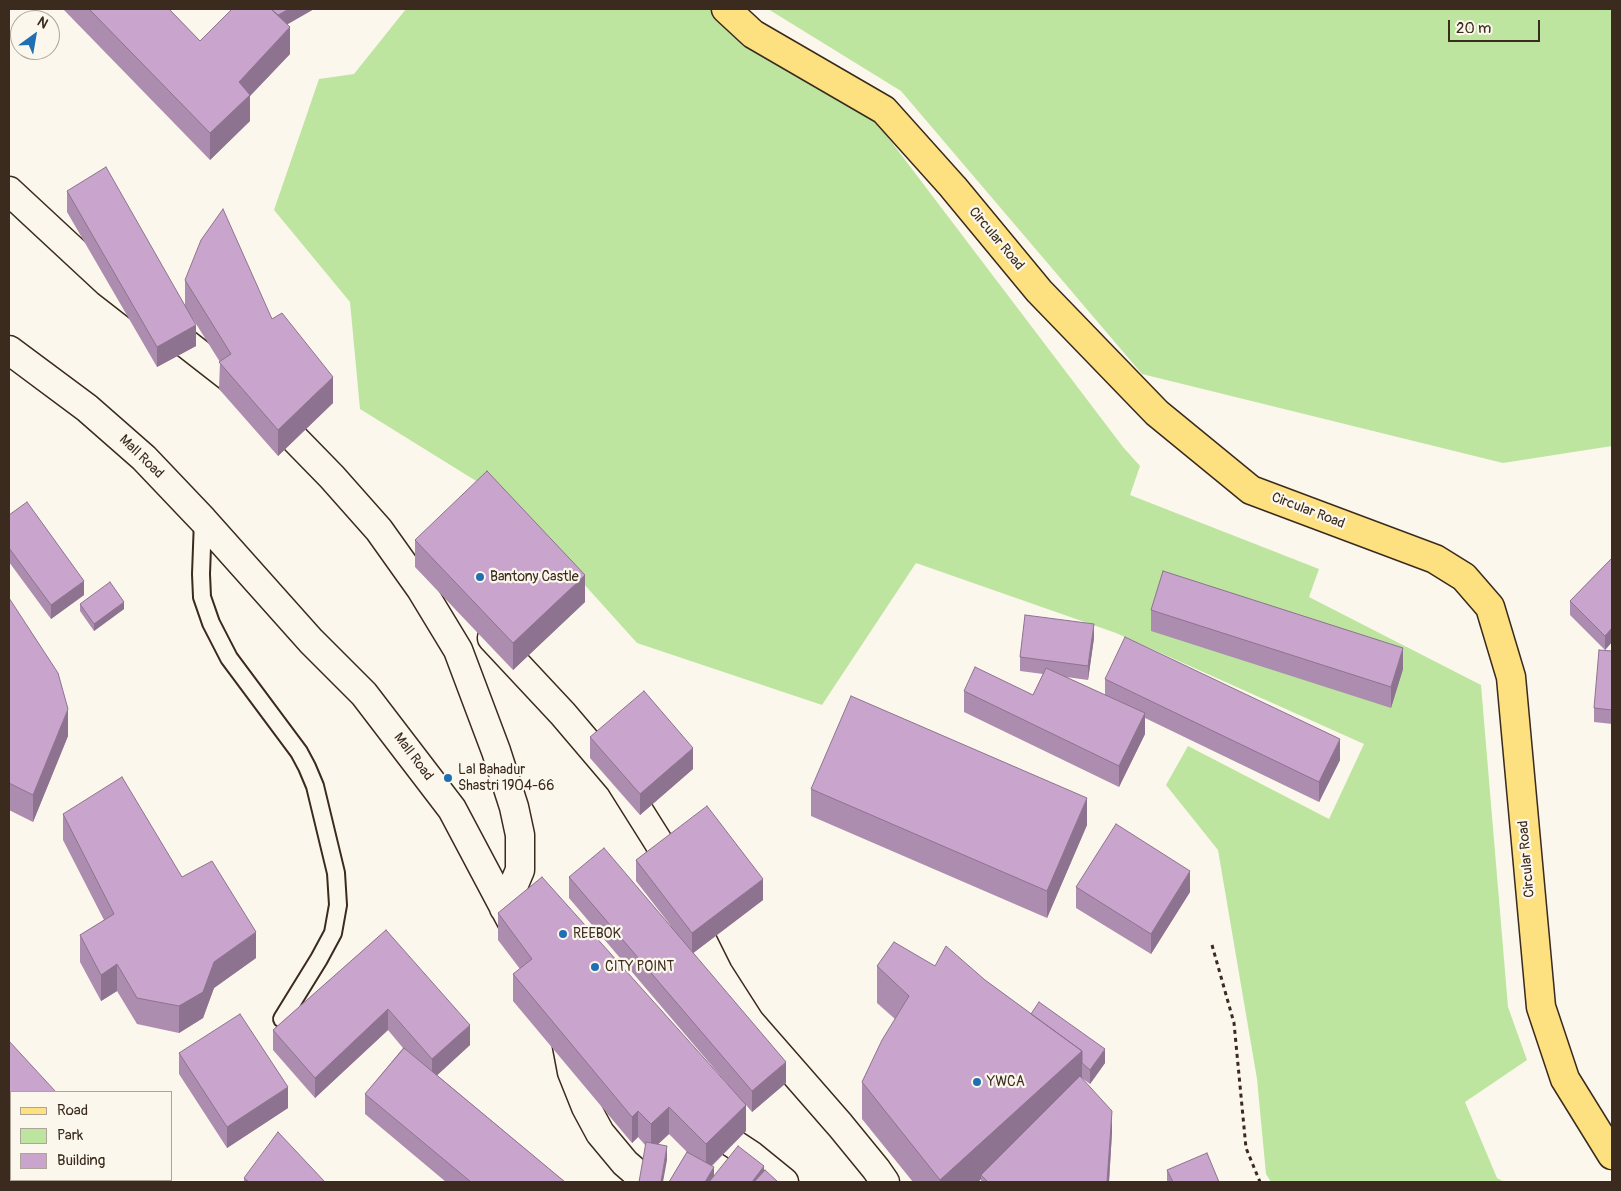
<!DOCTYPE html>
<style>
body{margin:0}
#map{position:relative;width:1621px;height:1191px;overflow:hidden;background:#fbf7ec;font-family:Pangolin,sans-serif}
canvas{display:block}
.frame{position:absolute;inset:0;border:10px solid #3b2a1e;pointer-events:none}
.legend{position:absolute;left:10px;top:1091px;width:162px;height:90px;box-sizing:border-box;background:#fbf7ec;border:1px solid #aea59a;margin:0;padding:6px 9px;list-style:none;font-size:15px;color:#3b2a1e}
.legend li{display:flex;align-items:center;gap:10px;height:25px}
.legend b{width:25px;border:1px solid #aea59a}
.north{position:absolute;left:10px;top:10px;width:50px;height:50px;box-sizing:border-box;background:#fbf7ec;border:1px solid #aea59a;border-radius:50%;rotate:32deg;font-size:14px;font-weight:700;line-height:20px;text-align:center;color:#3b2a1e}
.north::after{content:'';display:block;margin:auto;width:18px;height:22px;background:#1f6fb2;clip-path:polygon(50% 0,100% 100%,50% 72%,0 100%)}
.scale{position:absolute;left:1448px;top:20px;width:92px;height:22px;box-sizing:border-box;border:2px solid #3b2a1e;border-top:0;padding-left:6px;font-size:15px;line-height:18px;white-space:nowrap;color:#3b2a1e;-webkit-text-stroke:4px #fbf7ec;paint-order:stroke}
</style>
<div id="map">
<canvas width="1621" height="1191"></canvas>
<div class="frame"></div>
<ul class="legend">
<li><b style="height:6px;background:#fde080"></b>Road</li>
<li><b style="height:14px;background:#bee5a0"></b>Park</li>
<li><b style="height:14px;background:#c9a4cc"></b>Building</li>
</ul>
<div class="north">N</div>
<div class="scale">20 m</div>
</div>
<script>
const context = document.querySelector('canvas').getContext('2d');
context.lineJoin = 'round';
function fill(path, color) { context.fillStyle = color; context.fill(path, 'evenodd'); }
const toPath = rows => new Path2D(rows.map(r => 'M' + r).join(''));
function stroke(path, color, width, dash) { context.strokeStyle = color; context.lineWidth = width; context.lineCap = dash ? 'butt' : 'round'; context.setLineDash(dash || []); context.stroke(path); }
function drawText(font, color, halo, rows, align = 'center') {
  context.font = font + ' Pangolin,sans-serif'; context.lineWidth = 4.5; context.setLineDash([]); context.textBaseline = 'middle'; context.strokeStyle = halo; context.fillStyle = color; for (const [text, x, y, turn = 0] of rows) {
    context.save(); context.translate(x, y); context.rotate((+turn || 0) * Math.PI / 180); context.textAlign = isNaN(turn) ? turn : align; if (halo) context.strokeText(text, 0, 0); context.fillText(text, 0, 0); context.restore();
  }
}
fill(toPath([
 [406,9,713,9,716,18,874,119,1123,447,1140,466,1130,495,1319,569,1309,597,1481,685,1508,1007,1527,1060,1465,1102,1497,1178,1504,1182,1271,1182,1266,1174,1257,1079,1218,850,1166,785,1188,746,1329,819,1364,744,1116,633,916,563,822,705,637,643,510,502,360,409,350,302,274,210,319,79,354,74],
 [768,9,1612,9,1612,446,1503,463,1142,374,901,91]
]), '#bee5a0');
const service = toPath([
 [203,520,201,574,202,597,211,623,229,658,299,752,307,767,315,786,336,873,338,905,333,933,319,959,282,1019]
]);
const minor = toPath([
 [9,191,107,282,252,395,332,477,379,530,421,589,458,650,496,751,514,807,520,835,520,870,504,908],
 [9,350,87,408,144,458,203,520,311,641,364,694,452,809,522,941],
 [492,638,563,714,620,781,659,843,699,934,718,972,750,1022,840,1125,876,1169,885,1182],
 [565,1035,572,1072,586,1107,600,1133,625,1163,647,1182],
 [702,1123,752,1156,784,1182]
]);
const primary = toPath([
 [726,9,753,34,884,110,953,187,1039,291,1157,413,1251,490,1435,559,1464,577,1490,607,1511,677,1541,1007,1565,1079,1612,1155]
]);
stroke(service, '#3b2a1e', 20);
stroke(minor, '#3b2a1e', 31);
stroke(primary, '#3b2a1e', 31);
stroke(toPath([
 [1212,945,1234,1023,1246,1148,1260,1182]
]), '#3b2a1e', 3, [4, 4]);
stroke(service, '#fbf7ec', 16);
stroke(minor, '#fbf7ec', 28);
stroke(primary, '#fde080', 28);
fill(toPath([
 [63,9,169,9,200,41,232,9,314,9,287,24,290,54,250,96,250,121,210,160],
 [67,191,185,305,185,280,272,319,333,403,278,456,219,389,220,362,193,319,196,346,157,367,67,212],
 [9,515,84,595,51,619,9,562],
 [415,540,585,602,513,670,415,567],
 [1612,558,1612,642,1605,650,1570,615,1570,601],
 [9,598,68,736,33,822,9,810],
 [80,604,124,609,94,631,80,611],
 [1151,610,1403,669,1391,708,1151,631],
 [1094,638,1088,680,1066,677,1105,695,1105,679,1340,760,1319,802,1145,718,1145,734,1119,787,964,712,964,691,1033,695,1043,674,1020,671,1020,657],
 [1612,651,1612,724,1594,722,1594,708],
 [590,737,693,769,640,815,590,758],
 [811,789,1087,825,1047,918,811,816],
 [63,814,182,877,256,958,214,988,203,1018,179,1033,137,1024,117,991,101,1001,80,962,80,935,104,920,63,840],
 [636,860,763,900,693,953,786,1083,752,1112,746,1105,746,1131,712,1166,714,1176,764,1171,778,1182,669,1182,687,1152,669,1134,658,1144,667,1160,645,1145,638,1137,632,1143,513,1001,513,974,520,969,498,940,498,913,735,1093,569,898,569,877,671,926,636,881],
 [1076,887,1190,892,1151,954,1076,908],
 [386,930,470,1045,437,1075,565,1182,446,1182,365,1114,365,1094,403,1048,388,1030,315,1098,273,1050,273,1030],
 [877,966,935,966,985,980,1031,1014,1105,1063,1090,1084,1082,1078,1112,1132,1109,1182,981,1182,981,1179,978,1182,913,1182,862,1119,862,1082,895,1019,877,1003],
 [179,1053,288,1108,227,1148,179,1074],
 [1167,1170,1219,1182,1167,1182],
 [244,1178,325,1182,244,1182]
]), '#ad8daf');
fill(toPath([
 [289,9,314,9,276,31,276,17],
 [290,27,290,54,250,96,250,121,210,160,210,133,239,82],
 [196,325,196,346,157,367,157,347],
 [333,377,333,403,278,456,278,430],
 [10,493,10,507,9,508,9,494],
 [585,575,585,602,513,670,513,643],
 [84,581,84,595,51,619,51,605],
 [124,602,124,609,94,631,94,624],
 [1094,624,1094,638,1088,680,1088,666],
 [1612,628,1612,642,1605,650,1605,636],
 [1403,648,1403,669,1391,708,1391,687],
 [68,709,68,736,33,822,33,795],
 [1145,713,1145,734,1119,787,1119,766],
 [1340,739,1340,760,1319,802,1319,782],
 [693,748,693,769,640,815,640,794],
 [1087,798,1087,825,1047,918,1047,891],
 [1190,871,1190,892,1151,954,1151,934],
 [763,879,763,900,692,954,692,933],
 [256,932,256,958,214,988,203,1018,179,1033,179,1006,214,962],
 [117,964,117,991,101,1001,101,975],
 [388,1009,388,1030,315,1098,315,1078],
 [470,1025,470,1045,432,1080,432,1059],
 [1105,1049,1105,1063,1090,1084,1090,1070],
 [1082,1051,1082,1087,981,1175,981,1179,978,1182,940,1182,940,1180],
 [786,1062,786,1083,752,1112,752,1091],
 [288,1087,288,1108,227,1148,227,1127],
 [746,1105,746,1131,706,1171,706,1144],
 [669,1107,669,1134,651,1151,651,1124],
 [638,1111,638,1137,632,1143,632,1117],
 [1112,1111,1112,1132,1109,1182,1107,1182],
 [667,1146,667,1160,663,1182,661,1182],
 [764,1166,764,1180,763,1182,752,1182],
 [714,1167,714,1181,713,1182,705,1182],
 [61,1180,78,1180,78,1182,58,1182]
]), '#8d738f');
const building = toPath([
 [89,9,169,9,200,41,232,9,271,9,290,27,239,82,250,95,210,133,89,9],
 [271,9,289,9,278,15,271,9],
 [106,167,196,325,157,347,67,191,106,167],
 [223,209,272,319,282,313,333,377,278,430,219,362,231,354,185,280,201,240,223,209],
 [487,471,585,575,513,643,415,540,487,471],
 [27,502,84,581,51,605,9,548,9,515,27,502],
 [1612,558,1612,628,1605,636,1570,601,1612,558],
 [1163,571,1403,648,1391,687,1151,610,1163,571],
 [110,582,124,602,94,624,80,604,110,582],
 [9,598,58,673,68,709,33,795,9,783,9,598],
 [1025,615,1094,624,1088,666,1020,657,1025,615],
 [1125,637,1340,739,1319,782,1105,679,1125,637],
 [1599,650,1612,651,1612,710,1594,708,1599,650],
 [975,667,1033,695,1046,668,1145,713,1119,766,964,691,975,667],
 [644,691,693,748,640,794,590,737,644,691],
 [851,696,1087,798,1047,891,811,789,851,696],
 [122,777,182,877,212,861,256,932,214,962,203,992,179,1006,137,998,117,964,101,975,80,935,114,914,63,814,122,777],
 [707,806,763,879,692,933,636,860,707,806],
 [1116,824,1190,871,1151,934,1076,887,1116,824],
 [604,848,786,1062,752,1091,569,877,604,848],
 [542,877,746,1105,706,1144,669,1107,651,1124,638,1111,632,1117,513,974,532,959,498,913,542,877],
 [386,930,470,1025,432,1059,388,1009,315,1078,273,1030,386,930],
 [894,942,935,966,946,946,985,980,1082,1051,940,1180,862,1082,882,1040,909,996,877,966,894,942],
 [1039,1002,1105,1049,1090,1070,1082,1063,1082,1051,1031,1014,1039,1002],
 [240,1014,288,1087,227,1127,179,1053,240,1014],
 [9,1041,56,1092,11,1092,11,1180,61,1180,58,1182,9,1182,9,1041],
 [404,1048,565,1182,471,1182,365,1094,404,1048],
 [1080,1076,1112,1111,1107,1182,988,1182,981,1175,1080,1076],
 [278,1132,325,1182,249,1182,244,1178,278,1132],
 [646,1142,667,1146,661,1182,639,1182,646,1142],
 [738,1146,764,1166,752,1182,709,1182,738,1146],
 [687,1152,714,1167,705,1182,669,1182,687,1152],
 [1207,1153,1219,1182,1173,1182,1167,1170,1207,1153],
 [765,1170,778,1182,754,1182,765,1170]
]);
fill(building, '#c9a4cc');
stroke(building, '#8d738f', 1);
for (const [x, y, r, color] of [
 [480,577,5,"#1f6fb2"],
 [448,778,5,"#1f6fb2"],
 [563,934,5,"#1f6fb2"],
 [595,967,5,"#1f6fb2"],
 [977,1082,5,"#1f6fb2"]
]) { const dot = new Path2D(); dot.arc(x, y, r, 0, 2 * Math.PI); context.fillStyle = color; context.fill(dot); stroke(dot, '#fbf7ec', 2); }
drawText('14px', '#3b2a1e', '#fbf7ec', [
 ["Circular Road",996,239,50],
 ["Mall Road",141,457,44],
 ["Circular Road",1308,511,21],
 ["Mall Road",413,757,53],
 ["Circular Road",1527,859,-95]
]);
drawText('14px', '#3b2a1e', '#fbf7ec', [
 ["Bantony Castle",490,577],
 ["Lal Bahadur",458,770],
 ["Shastri 1904-66",458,786],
 ["REEBOK",573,934],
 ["CITY POINT",605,967],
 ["YWCA",987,1082]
], 'left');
</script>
